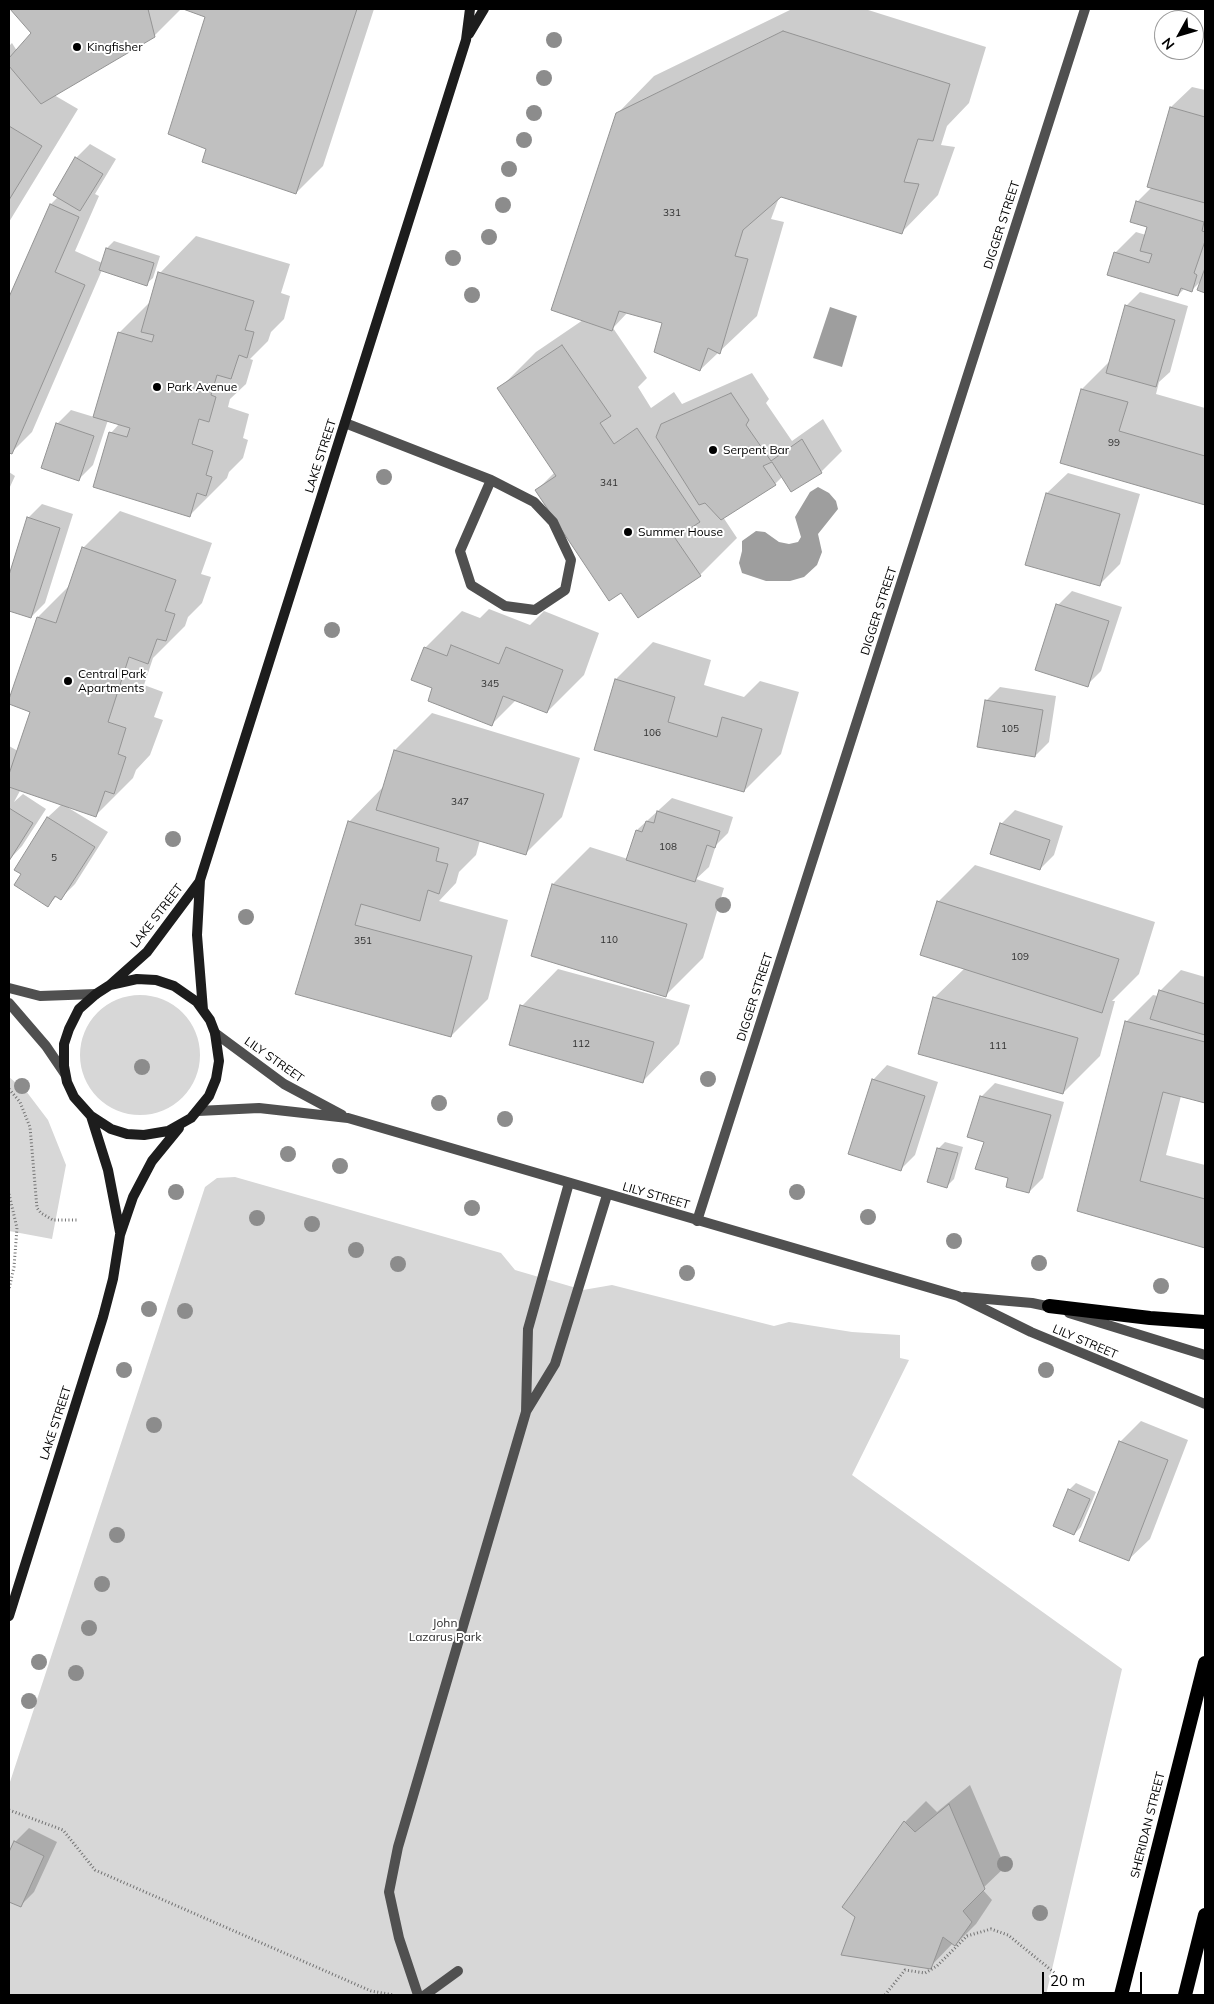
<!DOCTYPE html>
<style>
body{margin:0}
#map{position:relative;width:1214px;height:2004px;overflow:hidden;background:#fff;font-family:Mulish,sans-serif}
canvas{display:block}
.frame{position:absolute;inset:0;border:10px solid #000;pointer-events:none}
.north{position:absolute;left:1154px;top:10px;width:50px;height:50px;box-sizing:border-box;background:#fff;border:1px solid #999;border-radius:50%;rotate:231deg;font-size:14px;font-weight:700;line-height:20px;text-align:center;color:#000}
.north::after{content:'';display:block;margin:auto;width:18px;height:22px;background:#000;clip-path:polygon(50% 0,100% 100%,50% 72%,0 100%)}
.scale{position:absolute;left:1042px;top:1972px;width:100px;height:22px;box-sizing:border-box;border:2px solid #000;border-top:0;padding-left:6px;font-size:15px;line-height:18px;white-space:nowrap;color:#000;-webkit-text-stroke:4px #fff;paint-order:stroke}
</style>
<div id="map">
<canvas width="1214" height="2004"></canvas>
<div class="frame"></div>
<div class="north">N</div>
<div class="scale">20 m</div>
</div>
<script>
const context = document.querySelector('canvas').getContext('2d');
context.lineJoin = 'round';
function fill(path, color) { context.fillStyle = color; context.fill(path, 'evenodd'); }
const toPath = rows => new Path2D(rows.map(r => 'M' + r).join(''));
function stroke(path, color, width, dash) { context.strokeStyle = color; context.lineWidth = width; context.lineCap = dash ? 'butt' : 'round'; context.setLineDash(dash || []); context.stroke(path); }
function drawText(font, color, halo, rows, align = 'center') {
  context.font = font + ' Mulish,sans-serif'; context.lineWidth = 4; context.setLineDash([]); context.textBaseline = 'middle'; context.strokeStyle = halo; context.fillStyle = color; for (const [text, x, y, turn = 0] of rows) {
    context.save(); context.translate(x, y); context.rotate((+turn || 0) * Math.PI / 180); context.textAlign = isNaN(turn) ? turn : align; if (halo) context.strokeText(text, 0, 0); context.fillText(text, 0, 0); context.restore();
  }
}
fill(toPath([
 '80 1055a60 60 0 1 1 120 0a60 60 0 1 1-120 0Z',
 [9,1077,26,1091,48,1120,66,1165,52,1239,9,1231],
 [235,1177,501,1253,515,1270,583,1290,612,1285,774,1326,789,1322,852,1332,900,1335,900,1358,909,1360,852,1475,1122,1669,1046,1995,9,1995,9,1785,205,1187,217,1178]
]), '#d7d7d7');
fill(toPath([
 [830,307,857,316,842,367,813,358],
 [818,487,829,493,836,501,838,509,818,534,822,552,817,565,804,577,790,581,766,581,742,573,739,563,742,551,742,541,756,531,765,532,779,542,789,544,798,542,801,537,795,517,810,492]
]), '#9e9e9e');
fill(toPath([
 [12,9,181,9,154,36,54,95,78,109,9,222,9,46,12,43,17,51,33,33],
 [187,9,374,9,323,166,296,193,208,148,207,16],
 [792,9,865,9,986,47,969,103,947,126,941,145,955,147,938,195,902,232,780,195,771,219,784,222,757,316,700,370,663,322,628,312,613,328,647,378,638,387,651,408,674,392,682,404,752,373,769,399,766,403,792,441,823,419,842,451,821,472,791,490,782,477,775,484,723,517,737,538,700,575,638,617,621,591,537,490,555,472,499,389,536,352,583,320,617,114,654,76],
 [1192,87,1205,90,1205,292,1199,290,1202,280,1192,290,1185,288,1178,295,1115,253,1136,232,1146,235,1149,226,1137,202,1152,187,1171,107],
 [90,144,116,159,95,194,99,196,75,251,102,263,107,248,114,241,160,256,153,278,146,284,102,270,32,432,12,452,9,451,9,300,51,204,58,197,76,158],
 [196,236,290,264,281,293,290,296,284,319,271,332,268,341,250,359,253,360,246,384,230,399,228,407,249,414,243,438,248,440,243,458,229,472,227,478,190,515,111,433,120,423,108,420,93,465,79,479,57,424,71,410,94,417,119,333,152,300,160,273],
 [1140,292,1188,306,1170,372,1159,382,1156,394,1205,408,1205,503,1062,462,1082,389,1110,361,1126,306],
 [9,472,15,476,9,489],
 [1068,473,1140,494,1120,564,1099,585,1047,493],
 [42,504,73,514,45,603,31,617,9,609,9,579,28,518],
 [120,511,212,543,201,574,211,577,202,603,188,617,185,626,153,658,144,685,163,692,154,717,163,720,150,755,136,770,133,778,96,815,67,807,108,832,75,884,61,898,57,896,48,905,23,874,16,869,48,817,62,804,21,789,14,802,23,794,46,809,22,846,9,860,9,746,18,751,32,711,9,703,38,617,70,585,83,548],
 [1072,591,1122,607,1101,671,1087,685,1058,605],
 [489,609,530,625,544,611,599,633,584,675,547,712,516,700,492,724,425,648,462,611,480,618],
 [653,642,711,660,704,685,744,697,760,681,799,692,781,754,744,791,596,749,616,679],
 [1000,687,1056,696,1049,742,1035,756,986,701],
 [432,713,580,758,562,817,525,854,480,840,476,855,459,872,456,883,439,901,508,920,488,999,451,1036,297,993,349,822,384,786,395,750],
 [672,798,733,817,728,833,716,845,709,867,696,879,724,888,703,958,666,995,532,955,553,884,590,847,628,859,637,830],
 [1015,810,1063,826,1054,855,1040,869,1001,824],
 [975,865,1155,922,1139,974,1112,1001,1115,1001,1100,1056,1063,1093,934,998,965,968,938,902],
 [558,969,690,1005,679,1044,643,1081,522,1006],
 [1181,970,1205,977,1205,1102,1181,1096,1166,1155,1205,1165,1205,1247,1078,1210,1126,1022,1153,995,1158,996,1160,991],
 [887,1065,938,1082,915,1155,901,1169,873,1080],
 [995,1083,1064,1102,1043,1178,1029,1192,1010,1177,985,1142,981,1097],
 [945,1142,963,1147,954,1179,947,1186,938,1149],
 [1141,1421,1188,1440,1150,1539,1129,1559,1120,1442],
 [1076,1483,1096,1492,1081,1527,1074,1534,1069,1490],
 [970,1785,1005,1867,982,1889,992,1900,976,1924,955,1945,953,1943,930,1967,843,1907,905,1822,926,1801,937,1812],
 [29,1828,57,1842,34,1892,20,1906,9,1900,9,1855,15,1842]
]), '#0003');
const building = toPath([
 [10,9,148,9,155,37,41,104,9,66,9,58,31,33,10,9],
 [183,9,357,9,296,194,202,162,206,149,168,134,205,17,183,9],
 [783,31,950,84,933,141,918,139,904,182,919,184,902,234,781,197,743,230,735,256,748,259,720,354,708,348,700,371,654,352,662,323,619,311,612,331,551,310,616,113,783,31],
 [1170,107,1205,117,1205,203,1147,187,1170,107],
 [9,126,42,146,9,200,9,126],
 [75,157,103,174,80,211,53,195,75,157],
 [1136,201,1204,222,1202,231,1205,232,1205,241,1194,273,1197,275,1192,292,1181,288,1178,296,1107,275,1114,252,1149,263,1152,254,1140,251,1147,227,1130,222,1136,201],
 [50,204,79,217,55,272,85,285,12,454,9,453,9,297,50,204],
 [106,248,154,263,147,286,99,270,106,248],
 [1205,268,1205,293,1197,290,1205,268],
 [158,272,254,301,245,330,254,332,247,358,239,355,231,379,217,375,211,395,216,397,209,422,199,419,192,444,213,451,206,475,212,477,206,496,197,493,190,517,93,487,109,432,127,437,130,428,93,417,118,332,152,342,154,335,141,332,158,272],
 [1125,305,1175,320,1156,387,1106,373,1125,305],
 [562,345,611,416,600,423,614,444,637,428,700,522,675,538,701,576,638,618,621,593,609,601,535,490,556,476,497,388,562,345],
 [1081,389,1128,402,1119,431,1205,456,1205,505,1060,463,1081,389],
 [731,393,749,420,746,425,771,461,802,439,822,473,791,492,772,462,763,466,776,485,721,520,705,503,699,505,656,437,661,424,731,393],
 [56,423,94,436,79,481,41,468,56,423],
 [1046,493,1120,514,1100,586,1025,565,1046,493],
 [27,517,60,528,31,618,9,611,9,575,27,517],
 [82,547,176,580,165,611,175,614,166,641,157,639,148,664,129,657,108,722,126,728,118,754,126,757,114,794,105,791,96,817,9,787,9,774,30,712,9,704,9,699,37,617,56,623,82,547],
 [1056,604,1109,621,1088,687,1035,670,1056,604],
 [451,645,499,664,506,647,563,670,547,713,503,696,492,726,428,701,432,688,411,680,424,647,447,656,451,645],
 [615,679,675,697,668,722,717,737,722,717,762,729,744,792,594,750,615,679],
 [985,700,1043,710,1035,757,977,747,985,700],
 [394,750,544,794,526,855,376,810,394,750],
 [9,808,33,823,9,861,9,808],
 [657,811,720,831,715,848,707,845,695,882,626,860,636,830,642,832,646,821,654,823,657,811],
 [47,817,95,847,61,900,55,896,48,907,14,885,21,874,14,870,47,817],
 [348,821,439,848,436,861,448,864,439,894,428,890,420,921,361,904,355,925,472,956,451,1037,295,994,348,821],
 [1000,823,1050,840,1040,870,990,854,1000,823],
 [552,884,687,924,666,997,531,956,552,884],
 [937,901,1119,959,1102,1013,920,955,937,901],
 [1159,990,1205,1004,1205,1035,1150,1019,1159,990],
 [933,997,1078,1038,1063,1094,918,1054,933,997],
 [520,1005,654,1042,643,1083,509,1045,520,1005],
 [1125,1021,1205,1042,1205,1103,1163,1092,1140,1181,1205,1199,1205,1248,1077,1211,1125,1021],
 [872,1079,925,1096,901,1171,848,1154,872,1079],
 [980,1096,1051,1115,1029,1193,1006,1187,1008,1178,975,1169,984,1142,967,1137,980,1096],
 [937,1148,958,1153,947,1188,927,1182,937,1148],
 [1119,1441,1168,1460,1129,1561,1079,1541,1119,1441],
 [1068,1489,1090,1499,1074,1535,1053,1526,1068,1489],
 [949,1804,985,1889,963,1911,972,1922,955,1946,943,1937,931,1969,841,1955,855,1917,842,1907,904,1821,915,1832,949,1804],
 [14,1841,44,1856,21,1907,9,1902,9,1852,14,1841]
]);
fill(building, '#c0c0c0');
stroke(building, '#949494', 1);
stroke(toPath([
 [9,1089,20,1102,30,1127,37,1208,41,1213,53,1220,77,1220],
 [9,1194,17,1228,14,1267,9,1289],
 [9,1810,63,1830,95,1870,371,1991,394,1995],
 [885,1995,905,1970,925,1973,937,1966,967,1936,991,1929,1008,1935,1056,1974]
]), '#727272', 3, [1, 2.5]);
stroke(toPath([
 [345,423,491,480,534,502,553,522,571,560,565,590,535,610,505,606,471,585,460,551,491,480],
 [527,1410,555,1364,607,1195],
 [418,1995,399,1938,389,1892,398,1847,526,1412,528,1329,569,1183],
 [425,1995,458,1971]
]), '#505050', 10);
stroke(toPath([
 [697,1221,1085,9]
]), '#505050', 10);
stroke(toPath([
 [9,988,40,996,96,994],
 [9,1003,46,1046,65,1074],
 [215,1033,284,1084,342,1115],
 [198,1111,259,1108,348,1118,958,1296,1031,1332,1205,1404],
 [964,1297,1032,1303,1056,1308],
 [1069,1313,1205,1355]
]), '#505050', 10);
stroke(toPath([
 [469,34,484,9],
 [110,985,137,979,156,980,174,986,197,1002,210,1020,215,1033,219,1061,216,1079,209,1096,191,1118,168,1131,144,1135,127,1134,111,1129,91,1116,74,1097,67,1082,64,1066,64,1044,69,1029,79,1009,96,994,110,985,147,952,200,881],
 [203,1010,197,935,200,880,466,40,470,9],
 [91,1116,108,1170,120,1232],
 [9,1616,103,1317,113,1279,120,1235,133,1197,152,1161,179,1128]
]), '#1d1d1d', 10);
stroke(toPath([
 [1049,1306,1150,1318,1205,1322],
 [1121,1995,1205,1663],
 [1185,1995,1205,1915]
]), '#000', 14);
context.fillStyle = '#8c8c8c';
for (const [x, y] of [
 [554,40],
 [544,78],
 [534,113],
 [524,140],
 [509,169],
 [503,205],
 [489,237],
 [453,258],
 [472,295],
 [384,477],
 [332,630],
 [173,839],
 [723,905],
 [246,917],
 [142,1067],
 [708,1079],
 [22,1086],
 [439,1103],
 [505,1119],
 [288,1154],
 [340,1166],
 [176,1192],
 [797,1192],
 [472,1208],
 [868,1217],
 [257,1218],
 [312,1224],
 [954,1241],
 [356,1250],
 [1039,1263],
 [398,1264],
 [687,1273],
 [1161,1286],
 [149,1309],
 [185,1311],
 [124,1370],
 [1046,1370],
 [154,1425],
 [117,1535],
 [102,1584],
 [89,1628],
 [39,1662],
 [76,1673],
 [29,1701],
 [1005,1864],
 [1040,1913]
]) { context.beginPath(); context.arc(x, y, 8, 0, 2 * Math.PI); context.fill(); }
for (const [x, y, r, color] of [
 [77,47,5,"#000"],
 [157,387,5,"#000"],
 [713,450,5,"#000"],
 [628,532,5,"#000"],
 [68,681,5,"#000"]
]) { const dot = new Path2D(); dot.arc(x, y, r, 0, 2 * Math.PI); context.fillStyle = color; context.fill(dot); stroke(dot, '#fff', 2); }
drawText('10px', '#303030', null, [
 ["331",672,213],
 ["99",1114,443],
 ["341",609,483],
 ["345",490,684],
 ["105",1010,729],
 ["106",652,733],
 ["347",460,802],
 ["108",668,847],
 ["5",54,858],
 ["110",609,940],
 ["351",363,941],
 ["109",1020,957],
 ["112",581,1044],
 ["111",998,1046]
]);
drawText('12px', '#000', '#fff', [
 ["Kingfisher",87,47],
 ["Park Avenue",167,387],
 ["Serpent Bar",723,450],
 ["Summer House",638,532],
 ["Central Park",78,674],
 ["Apartments",78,688]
], 'left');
drawText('12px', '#000', '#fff', [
 ["DIGGER STREET",1002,225,-72],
 ["LAKE STREET",321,456,-72],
 ["DIGGER STREET",879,611,-72],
 ["LAKE STREET",157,916,-52],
 ["DIGGER STREET",755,997,-72],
 ["LILY STREET",274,1060,35],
 ["LILY STREET",656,1196,16],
 ["LILY STREET",1085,1342,23],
 ["LAKE STREET",56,1423,-72],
 ["SHERIDAN STREET",1148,1825,-76]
]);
drawText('12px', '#2e2e2e', '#fff', [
 ["John",445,1623],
 ["Lazarus Park",445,1637]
]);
</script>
